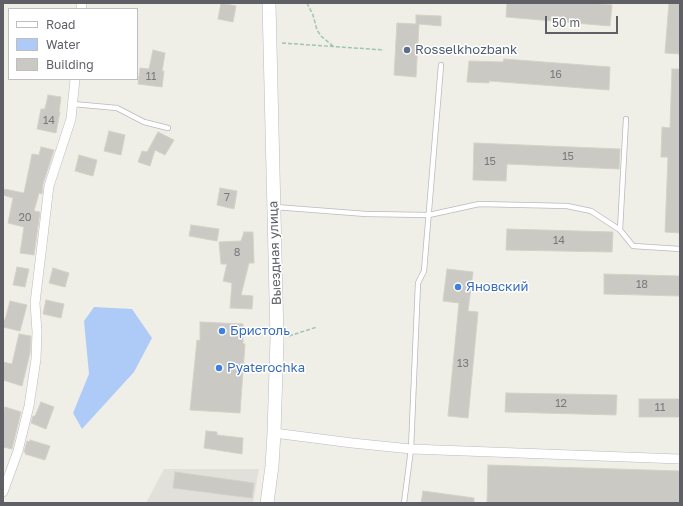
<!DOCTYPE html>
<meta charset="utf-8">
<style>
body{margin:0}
#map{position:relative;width:683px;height:506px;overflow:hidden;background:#efefe7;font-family:"Golos Text",sans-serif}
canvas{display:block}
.frame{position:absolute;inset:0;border:4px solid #5e6066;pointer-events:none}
.legend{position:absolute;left:8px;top:8px;width:130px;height:72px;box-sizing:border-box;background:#fff;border:1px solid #bfbfc2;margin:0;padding:5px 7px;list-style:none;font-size:12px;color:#5e6066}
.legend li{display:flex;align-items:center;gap:8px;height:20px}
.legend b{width:20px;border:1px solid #bfbfc2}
.scale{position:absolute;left:545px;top:16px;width:73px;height:18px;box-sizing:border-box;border:2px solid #5e6066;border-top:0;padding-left:5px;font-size:12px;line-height:14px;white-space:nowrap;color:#5e6066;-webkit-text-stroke:3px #fff;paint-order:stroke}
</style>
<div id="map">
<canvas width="683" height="506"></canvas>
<div class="frame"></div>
<ul class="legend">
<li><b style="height:5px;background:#fff"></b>Road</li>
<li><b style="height:11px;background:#aecbf8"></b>Water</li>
<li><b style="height:11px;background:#cbc9c4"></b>Building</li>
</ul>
<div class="scale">50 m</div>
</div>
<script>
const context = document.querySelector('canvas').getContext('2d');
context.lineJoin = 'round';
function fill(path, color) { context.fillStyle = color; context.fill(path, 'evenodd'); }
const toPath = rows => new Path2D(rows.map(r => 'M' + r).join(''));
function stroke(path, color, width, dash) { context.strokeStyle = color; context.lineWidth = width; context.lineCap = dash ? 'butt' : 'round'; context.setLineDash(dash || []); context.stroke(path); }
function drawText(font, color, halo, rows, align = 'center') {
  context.font = font + ' "Golos Text",sans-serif'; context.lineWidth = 3; context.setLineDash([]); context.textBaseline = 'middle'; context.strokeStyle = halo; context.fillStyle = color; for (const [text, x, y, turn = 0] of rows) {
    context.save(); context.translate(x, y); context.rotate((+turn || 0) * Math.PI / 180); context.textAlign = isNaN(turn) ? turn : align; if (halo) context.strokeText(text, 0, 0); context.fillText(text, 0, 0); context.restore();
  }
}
fill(toPath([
 [164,469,259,469,253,503,146,503]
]), '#e1e0db');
fill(toPath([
 [94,307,132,309,152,338,134,372,82,429,73,413,89,374,84,321]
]), '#aecbf8');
const building = toPath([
 [221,3,236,6,233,22,218,19,221,3],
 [507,3,591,3,612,5,610,26,506,17,507,3],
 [669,3,680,3,680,54,665,53,669,3],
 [416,15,441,16,441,26,419,24,416,77,394,75,397,23,416,24,416,15],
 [153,50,165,53,162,71,164,71,162,87,138,84,140,68,149,69,153,50],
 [504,59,610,67,609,90,489,81,489,83,467,82,469,61,503,62,504,59],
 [672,69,680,69,680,233,665,232,668,157,661,157,662,127,670,128,672,69],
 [48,95,61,97,59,112,60,112,56,133,37,129,41,109,45,109,48,95],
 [109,131,125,135,121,155,104,151,109,131],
 [158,132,174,140,165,155,155,150,150,166,138,162,142,151,147,152,158,132],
 [474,143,620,149,619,169,507,164,506,181,473,180,474,143],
 [41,147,54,150,43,184,42,194,39,193,34,211,40,212,34,255,20,253,24,227,8,223,13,198,3,195,4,189,24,193,32,154,39,155,41,147],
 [79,155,97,160,93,176,75,171,79,155],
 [220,188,237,191,234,209,217,205,220,188],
 [191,225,219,229,217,241,189,236,191,225],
 [507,229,613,232,612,252,506,250,507,229],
 [244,232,253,232,254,263,249,263,241,295,253,296,252,309,230,308,232,283,223,281,227,264,221,264,219,242,241,241,244,232],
 [17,267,29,269,25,287,13,285,17,267],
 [53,268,69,273,65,287,49,283,53,268],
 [447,269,473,272,468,311,478,312,468,418,448,416,459,303,443,301,447,269],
 [604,274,680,276,680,296,604,294,604,274],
 [46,300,64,304,61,318,43,314,46,300],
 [10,301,27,305,20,331,3,327,3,319,5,320,10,301],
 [200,322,243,324,243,344,245,344,240,413,190,410,197,340,200,341,200,322],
 [19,334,31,336,30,353,22,386,3,380,3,362,12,364,19,334],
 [506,393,617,395,616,415,505,412,506,393],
 [639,399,680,399,680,417,639,417,639,399],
 [41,402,54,407,46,429,31,423,33,416,35,416,41,402],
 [5,407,21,412,12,449,3,447,3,415,5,407],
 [206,431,217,432,217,435,243,438,242,454,204,448,206,431],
 [30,440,50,446,45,460,25,454,26,453,24,452,27,441,29,442,30,440],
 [488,465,680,471,680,503,487,503,488,465],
 [175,472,254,483,252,498,173,488,175,472],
 [423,491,474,498,474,503,421,503,423,491]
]);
fill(building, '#cbc9c4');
stroke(building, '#d4d2c5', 1);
const lane = toPath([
 [73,104,117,108,144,122,168,128],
 [275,207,366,214,429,215,479,204,567,206,591,211,620,230,633,246,680,249],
 [620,230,626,119],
 [404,503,411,449,418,283,424,271,441,65]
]);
const street = toPath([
 [81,9,82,3],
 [274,433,352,443,411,449,680,459],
 [3,492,18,451,29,406,36,359,37,332,35,303,49,186,71,119,75,79]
]);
const secondary = toPath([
 [267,503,272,466,274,433,277,339,269,3]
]);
stroke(lane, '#b9babf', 6);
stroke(street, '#b9babf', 10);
stroke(secondary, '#babbc1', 14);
stroke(toPath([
 [307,3,313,15,317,30,321,36,333,46],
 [282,43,384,50],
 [289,336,317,327]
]), '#9fc5b0', 1.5, [4, 2]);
stroke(lane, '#fff', 4.5);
stroke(street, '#fff', 9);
stroke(secondary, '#fff', 13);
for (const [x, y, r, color] of [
 [407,50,4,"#5c6f8a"],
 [458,287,4,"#3f7fe0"],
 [222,331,4,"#3f7fe0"],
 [219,368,4,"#3f7fe0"]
]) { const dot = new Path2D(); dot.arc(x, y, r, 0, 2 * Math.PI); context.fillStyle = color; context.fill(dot); stroke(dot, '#fff', 1.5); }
drawText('11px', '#797a7e', null, [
 ["16",556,75],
 ["11",151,77],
 ["14",49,121],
 ["15",568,157],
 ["15",490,162],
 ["7",227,198],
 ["20",25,218],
 ["14",559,241],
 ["8",237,253],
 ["18",642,285],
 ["13",463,364],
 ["12",561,404],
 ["11",660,408]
]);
drawText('13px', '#4e5e75', '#fff', [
 ["Rosselkhozbank",415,50]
], 'left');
drawText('13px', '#5e6066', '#fff', [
 ["Выездная улица",275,253,-92]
]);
drawText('13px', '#366cbe', '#fff', [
 ["Яновский",466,287],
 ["Бристоль",230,331],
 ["Pyaterochka",227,368]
], 'left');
</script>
